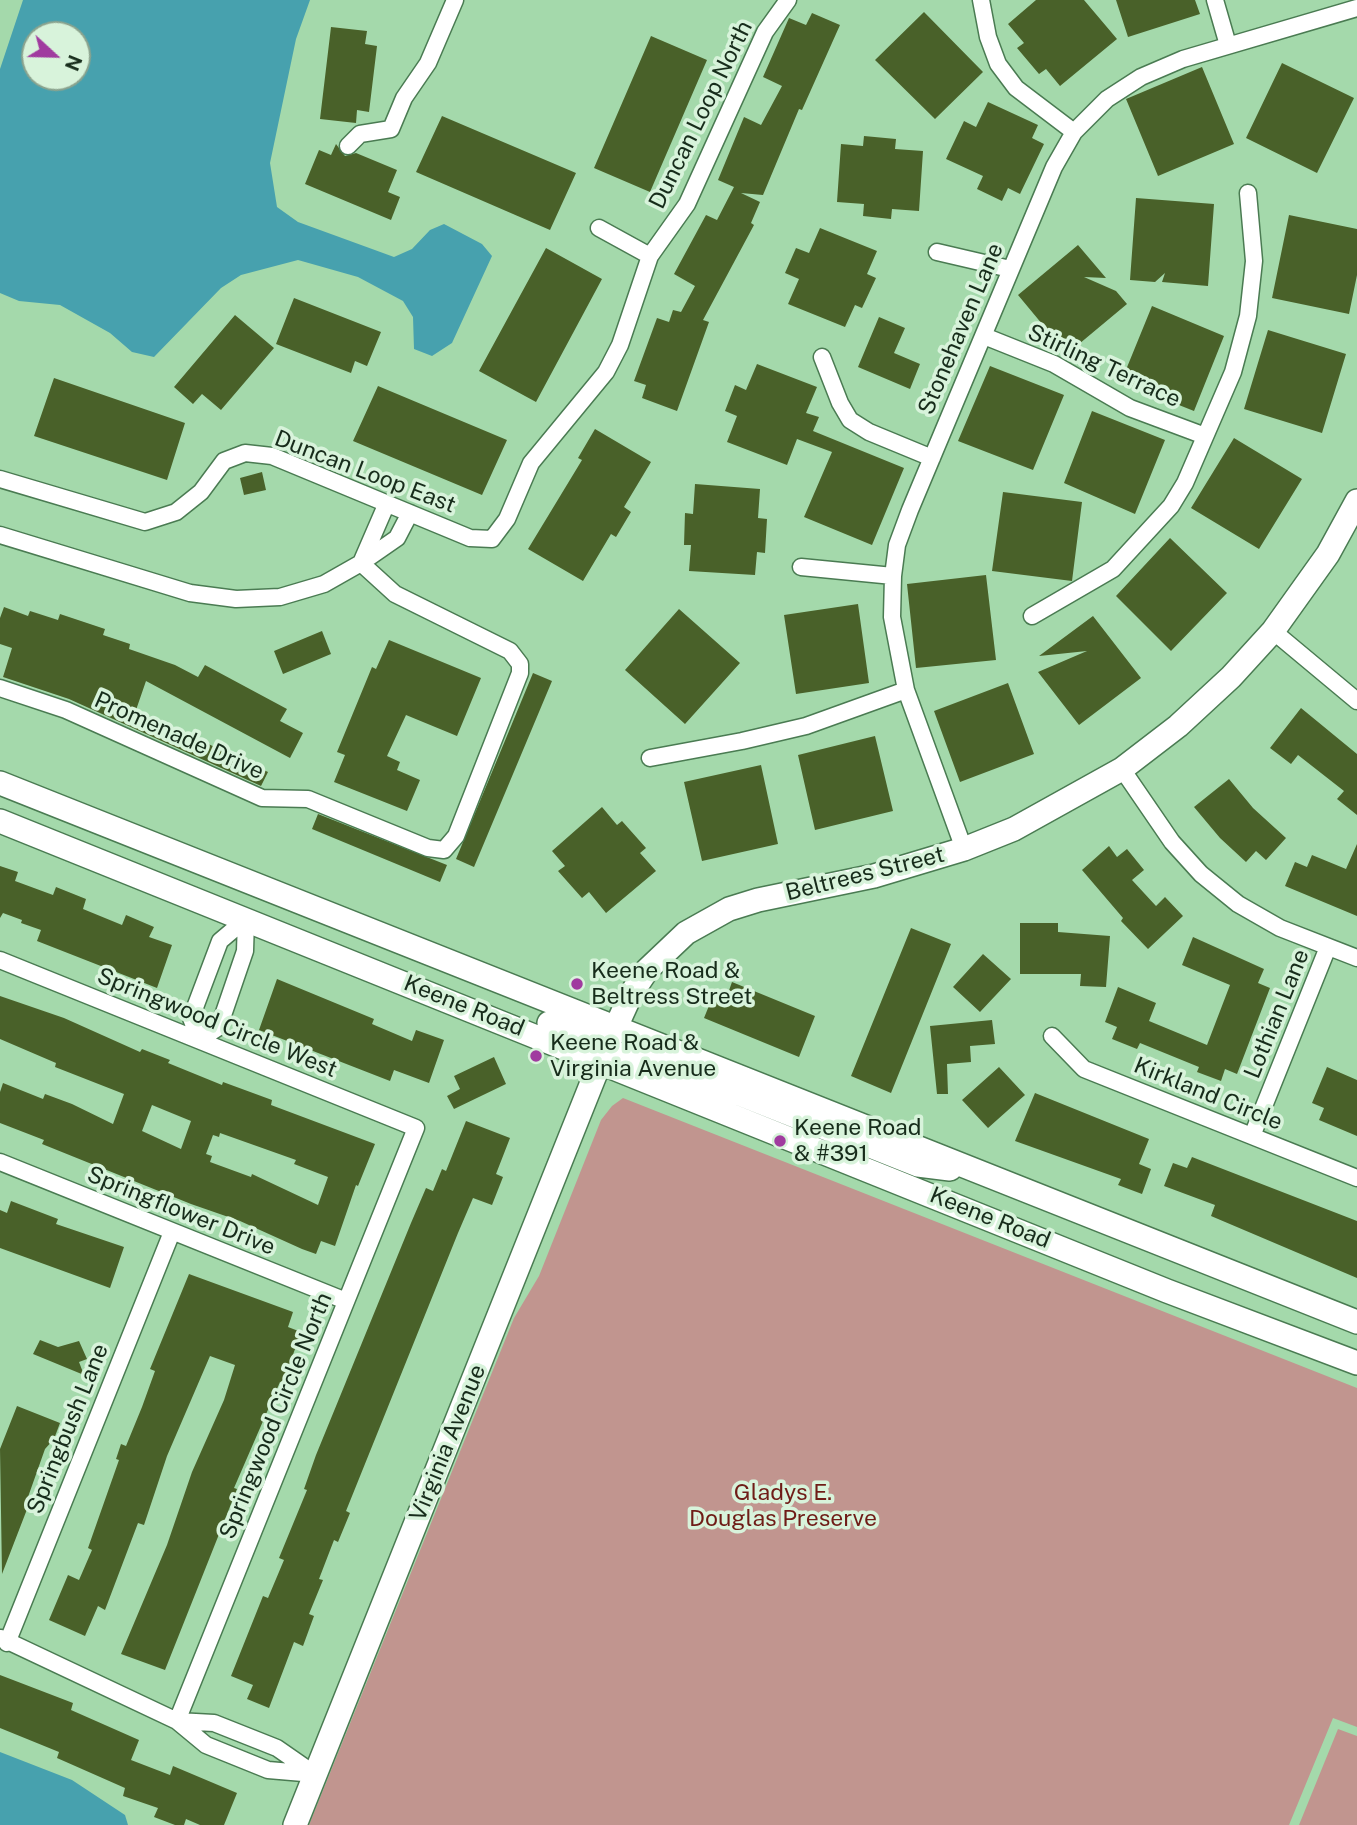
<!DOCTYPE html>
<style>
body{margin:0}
#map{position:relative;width:1357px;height:1825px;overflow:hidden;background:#a4d9ab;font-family:"Public Sans",sans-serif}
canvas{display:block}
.north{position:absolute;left:21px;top:21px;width:70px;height:70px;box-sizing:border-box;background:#d8f3db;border:2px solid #8ba38e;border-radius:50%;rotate:112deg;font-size:19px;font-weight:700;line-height:28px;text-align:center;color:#172c1b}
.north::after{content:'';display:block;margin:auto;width:24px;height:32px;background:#a03b9f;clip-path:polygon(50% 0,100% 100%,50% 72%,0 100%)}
</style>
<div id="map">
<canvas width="1357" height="1825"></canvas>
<div class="north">N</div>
</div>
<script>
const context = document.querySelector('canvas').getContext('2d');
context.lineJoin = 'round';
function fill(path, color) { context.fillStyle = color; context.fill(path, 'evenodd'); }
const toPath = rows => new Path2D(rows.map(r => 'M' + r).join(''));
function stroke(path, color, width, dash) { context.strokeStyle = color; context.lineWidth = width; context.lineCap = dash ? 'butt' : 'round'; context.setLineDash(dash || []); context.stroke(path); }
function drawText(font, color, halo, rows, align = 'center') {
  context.font = font + ' "Public Sans",sans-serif'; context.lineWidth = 7; context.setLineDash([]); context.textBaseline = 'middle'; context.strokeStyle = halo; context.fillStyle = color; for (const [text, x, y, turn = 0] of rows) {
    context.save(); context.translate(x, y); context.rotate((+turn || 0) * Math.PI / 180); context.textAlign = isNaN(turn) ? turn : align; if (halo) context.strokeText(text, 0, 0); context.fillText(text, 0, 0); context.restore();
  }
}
fill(toPath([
 [623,1098,1357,1388,1357,1727,1333,1718,1289,1825,309,1825,514,1318,539,1276,601,1120,612,1106],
 [1338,1729,1357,1736,1357,1825,1299,1825]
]), '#c1958f');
fill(toPath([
 [23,0,310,0,296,39,270,163,277,207,298,222,394,257,412,249,430,230,444,224,482,244,492,256,452,343,432,356,414,349,413,317,403,301,358,277,298,260,241,275,221,288,154,357,132,352,110,333,60,305,19,301,0,293,0,69],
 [77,35,77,77,35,77,35,35],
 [0,1752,72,1780,125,1815,128,1825,0,1825]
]), '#47a1ae');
fill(toPath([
 [1036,0,1084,0,1117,39,1060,86,1046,69,1039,74,1017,48,1024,43,1008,24],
 [1116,0,1195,0,1200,14,1128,37],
 [924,12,983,72,935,119,875,60],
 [812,13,840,25,802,110,799,109,763,195,741,193,760,202,751,223,754,225,703,320,709,322,677,411,642,398,646,385,634,381,657,318,669,322,673,310,681,312,695,286,674,274,706,215,717,220,734,187,718,180,744,117,761,125,782,86,763,77,789,18,806,25],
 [331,27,367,31,365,44,377,46,369,112,357,110,356,123,320,119],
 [651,36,707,60,650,192,594,168],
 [1282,63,1354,98,1317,173,1246,138],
 [1202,67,1234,144,1158,176,1126,99],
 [988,102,1038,125,1032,138,1044,144,1020,194,1008,188,1002,201,977,189,983,176,946,159,964,121,976,127],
 [442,116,576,173,550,230,416,172],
 [864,136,896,139,895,149,923,151,919,211,892,209,891,219,863,216,864,204,837,202,841,144,863,146],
 [336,144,345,156,356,153,397,170,388,192,400,197,391,220,305,184,319,150,331,155],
 [1136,198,1214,204,1208,286,1162,282,1165,273,1155,282,1130,280],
 [1289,215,1357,229,1357,275,1349,314,1272,298],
 [820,228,877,251,867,274,876,278,862,308,855,305,845,327,788,304,799,279,785,273,796,248,809,253],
 [1078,245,1106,278,1084,277,1116,291,1127,304,1067,354,1018,295],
 [546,248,602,279,536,402,479,371],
 [294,298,381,332,367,366,355,361,351,373,276,344],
 [1152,306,1224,336,1194,411,1121,382],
 [235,315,274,348,221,410,202,394,193,404,174,387],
 [879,317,905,328,894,353,920,364,910,389,858,367],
 [1268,330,1346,354,1322,433,1244,409],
 [757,364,817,387,806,413,819,417,813,431,904,468,872,545,804,517,832,452,797,439,787,465,727,442,737,416,725,411,735,385,746,390],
 [990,366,1064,395,1033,470,958,441],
 [54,378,185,423,167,480,34,436],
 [378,386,507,440,482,495,353,441],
 [1092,411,1165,440,1135,514,1064,483],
 [595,429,651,462,624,507,631,512,616,537,611,534,583,581,528,549,582,460,578,458],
 [1234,438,1302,479,1259,549,1191,508],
 [262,472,266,490,244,495,240,478],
 [695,484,760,489,758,518,767,519,765,553,757,552,755,575,689,571,691,545,684,545,685,513,693,514],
 [1003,492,1082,502,1072,581,992,571],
 [1170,538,1227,593,1171,651,1116,596],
 [986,575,996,660,916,668,907,584],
 [858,604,869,683,796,694,784,615],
 [4,607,28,616,30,611,58,620,60,614,105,629,103,635,130,644,129,649,175,665,198,677,205,665,287,709,280,721,303,733,290,758,146,681,136,710,268,772,261,786,69,699,3,677,12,648,0,644,0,618],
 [679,609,740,663,685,724,625,670],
 [1093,616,1141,678,1079,725,1038,672,1087,651,1039,656],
 [322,631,331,654,283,674,274,651],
 [389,640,481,678,457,736,406,715,387,756,400,762,397,770,420,780,407,811,334,782,345,755,337,752,372,667,376,669],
 [533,673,552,681,474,867,456,859],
 [1008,683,1034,754,960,782,934,711],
 [1301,708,1357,754,1357,815,1337,799,1344,791,1298,755,1291,764,1270,748],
 [875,736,893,811,815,830,798,755],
 [761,765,778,844,702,861,684,782],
 [1229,779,1253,808,1286,838,1266,860,1256,851,1246,862,1220,838,1194,807],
 [602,807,617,825,622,821,646,848,640,853,656,871,606,913,589,892,582,898,558,871,565,866,552,851],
 [318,814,447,865,440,882,312,829],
 [1357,844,1357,916,1285,886,1295,862,1307,867,1312,855,1346,869],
 [1109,846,1117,857,1127,849,1144,870,1132,880,1156,906,1165,897,1183,916,1148,949,1121,921,1123,918,1082,870],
 [0,866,18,872,15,881,53,895,56,887,86,899,83,909,122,925,126,915,154,927,149,937,172,945,157,988,37,941,41,930,21,923,22,920,3,913,0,918],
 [1020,923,1058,923,1058,932,1110,936,1106,987,1080,986,1081,974,1020,974],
 [911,928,951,944,891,1093,851,1076],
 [1193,937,1264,969,1258,983,1270,988,1237,1074,1225,1069,1221,1081,1197,1072,1199,1067,1140,1043,1137,1049,1112,1039,1117,1027,1105,1022,1118,987,1156,1003,1149,1021,1207,1045,1230,985,1182,965],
 [983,954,1011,979,980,1012,953,987],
 [277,979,374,1019,372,1024,412,1041,416,1030,444,1040,429,1083,394,1070,390,1081,259,1030],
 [732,982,815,1016,799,1057,704,1018,715,991,727,996],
 [0,996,64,1018,140,1052,142,1049,170,1060,168,1063,222,1085,223,1082,272,1100,271,1105,375,1144,358,1186,356,1185,335,1246,321,1241,316,1254,302,1249,240,1221,191,1204,42,1144,44,1140,0,1123,0,1092,3,1083,43,1099,45,1094,72,1104,113,1124,124,1094,55,1067,56,1063,0,1039],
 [152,1105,191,1121,181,1149,142,1131],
 [220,1133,296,1160,294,1164,328,1177,318,1205,252,1174,251,1177,210,1162,212,1156,206,1154,213,1135,219,1137],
 [992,1020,995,1044,970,1046,971,1062,947,1064,948,1094,937,1094,930,1026],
 [494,1057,506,1084,454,1109,447,1096,460,1089,454,1076],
 [999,1067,1025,1095,988,1128,962,1100],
 [1327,1067,1357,1080,1357,1136,1319,1120,1324,1108,1312,1103],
 [1035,1093,1149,1139,1139,1164,1151,1169,1142,1194,1118,1185,1121,1179,1015,1141],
 [466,1121,510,1138,496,1174,503,1177,492,1205,473,1198,458,1233,346,1511,350,1513,338,1542,334,1540,319,1579,323,1580,309,1614,314,1616,303,1646,294,1642,269,1708,247,1699,253,1685,231,1676,263,1596,268,1598,284,1560,279,1558,307,1490,304,1489,316,1455,411,1223,426,1188,433,1191,442,1169,446,1171],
 [1192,1157,1357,1221,1357,1278,1211,1216,1215,1205,1164,1186,1173,1163,1187,1168],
 [11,1201,58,1219,56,1224,124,1247,110,1288,0,1248,0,1210,7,1213],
 [189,1274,293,1312,288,1327,301,1332,283,1383,280,1382,234,1488,237,1489,165,1670,121,1654,167,1545,192,1472,224,1400,235,1365,210,1356,167,1456,144,1525,138,1523,105,1610,98,1606,85,1636,49,1620,68,1575,79,1580,92,1550,88,1548,119,1460,116,1459,121,1444,126,1446,142,1407,155,1371,150,1369],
 [40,1340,58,1347,79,1341,87,1359,79,1362,84,1375,33,1354],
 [17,1406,60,1423,54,1439,45,1449,28,1497,31,1499,2,1574,0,1449],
 [0,1675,73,1703,71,1710,139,1740,131,1760,170,1775,173,1766,237,1793,224,1825,200,1825,186,1819,184,1825,175,1825,154,1817,158,1808,123,1796,125,1788,57,1758,59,1752,0,1728]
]), '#496129');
const street = toPath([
 [981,0,988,37,998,64,1016,88,1074,132],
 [1215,0,1228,45],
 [348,146,360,134,391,129,404,98,428,63,455,0],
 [599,228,650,256],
 [937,252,1010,269],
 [984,336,1054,364,1130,408,1205,436],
 [822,357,840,403,850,420,869,432,932,458],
 [0,479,145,522,176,512,201,492,224,461,245,453,272,456,470,538,492,539,507,519,531,463,606,372,620,345,650,256,687,204,765,32,788,0],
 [387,503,361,563,397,538,410,513],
 [0,535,190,593,236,599,280,597,324,584,361,563,395,594,510,651,520,664,520,673,456,836,444,850,428,848,308,799,262,798,66,710,0,688],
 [801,567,893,576],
 [1032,616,1113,569,1171,506,1185,483,1233,372,1248,316,1254,261,1248,193],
 [1273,631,1357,701],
 [650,758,742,741,806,726,906,690],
 [1122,769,1172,842,1201,874,1238,904,1280,928,1357,958],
 [964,849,906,690,892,617,893,576,897,545,910,510,1054,167,1074,132,1107,99,1141,77,1183,59,1357,8],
 [246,919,245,951,219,1027,199,1040,191,1018,220,941,246,919],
 [0,960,416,1128,177,1721],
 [1052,1036,1084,1069,1357,1178],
 [1252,1136,1328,947],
 [0,1162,346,1301],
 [1,1638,177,1721,206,1745,268,1770,315,1774],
 [7,1643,172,1232],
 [177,1721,214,1723,277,1748,313,1773]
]);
const secondary = toPath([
 [0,783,1357,1322],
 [0,821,1167,1291,1357,1363],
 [549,1023,584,1035,600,1035,615,1028],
 [601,1060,617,1054,647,1057,918,1165,950,1169],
 [295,1825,601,1060,631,994,647,970,686,933,729,909,758,900,874,876,964,849,1014,829,1122,769,1178,726,1231,677,1273,631,1328,554,1357,501]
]);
stroke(street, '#4a7b52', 19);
stroke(secondary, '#4a7b52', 26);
stroke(street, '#fff', 16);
stroke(secondary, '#fff', 23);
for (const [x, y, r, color] of [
 [577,984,7,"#a03b9f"],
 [536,1056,7,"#a03b9f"],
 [780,1141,7,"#a03b9f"]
]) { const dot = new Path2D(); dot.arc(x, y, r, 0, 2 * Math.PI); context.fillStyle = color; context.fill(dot); stroke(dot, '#d8f3db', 2.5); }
drawText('23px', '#172c1b', '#d8f3db', [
 ["Duncan Loop North",701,115,-64],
 ["Stonehaven Lane",961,329,-67],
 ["Stirling Terrace",1104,366,25],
 ["Duncan Loop East",365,472,21],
 ["Promenade Drive",179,736,24],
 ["Beltrees Street",865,874,-14],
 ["Keene Road",464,1006,22],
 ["Lothian Lane",1277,1014,-68],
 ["Springwood Circle West",217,1023,22],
 ["Kirkland Circle",1208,1094,22],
 ["Springflower Drive",181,1211,22],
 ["Keene Road",990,1218,22],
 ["Springwood Circle North",276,1416,-68],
 ["Springbush Lane",68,1429,-68],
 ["Virginia Avenue",448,1443,-68]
]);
drawText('23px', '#172c1b', '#d8f3db', [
 ["Keene Road &",591,971],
 ["Beltress Street",591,997],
 ["Keene Road &",550,1043],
 ["Virginia Avenue",550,1069],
 ["Keene Road",794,1128],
 ["& #391",794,1154]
], 'left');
drawText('23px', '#6f1c17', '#d8f3db', [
 ["Gladys E.",783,1493],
 ["Douglas Preserve",783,1519]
]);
</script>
